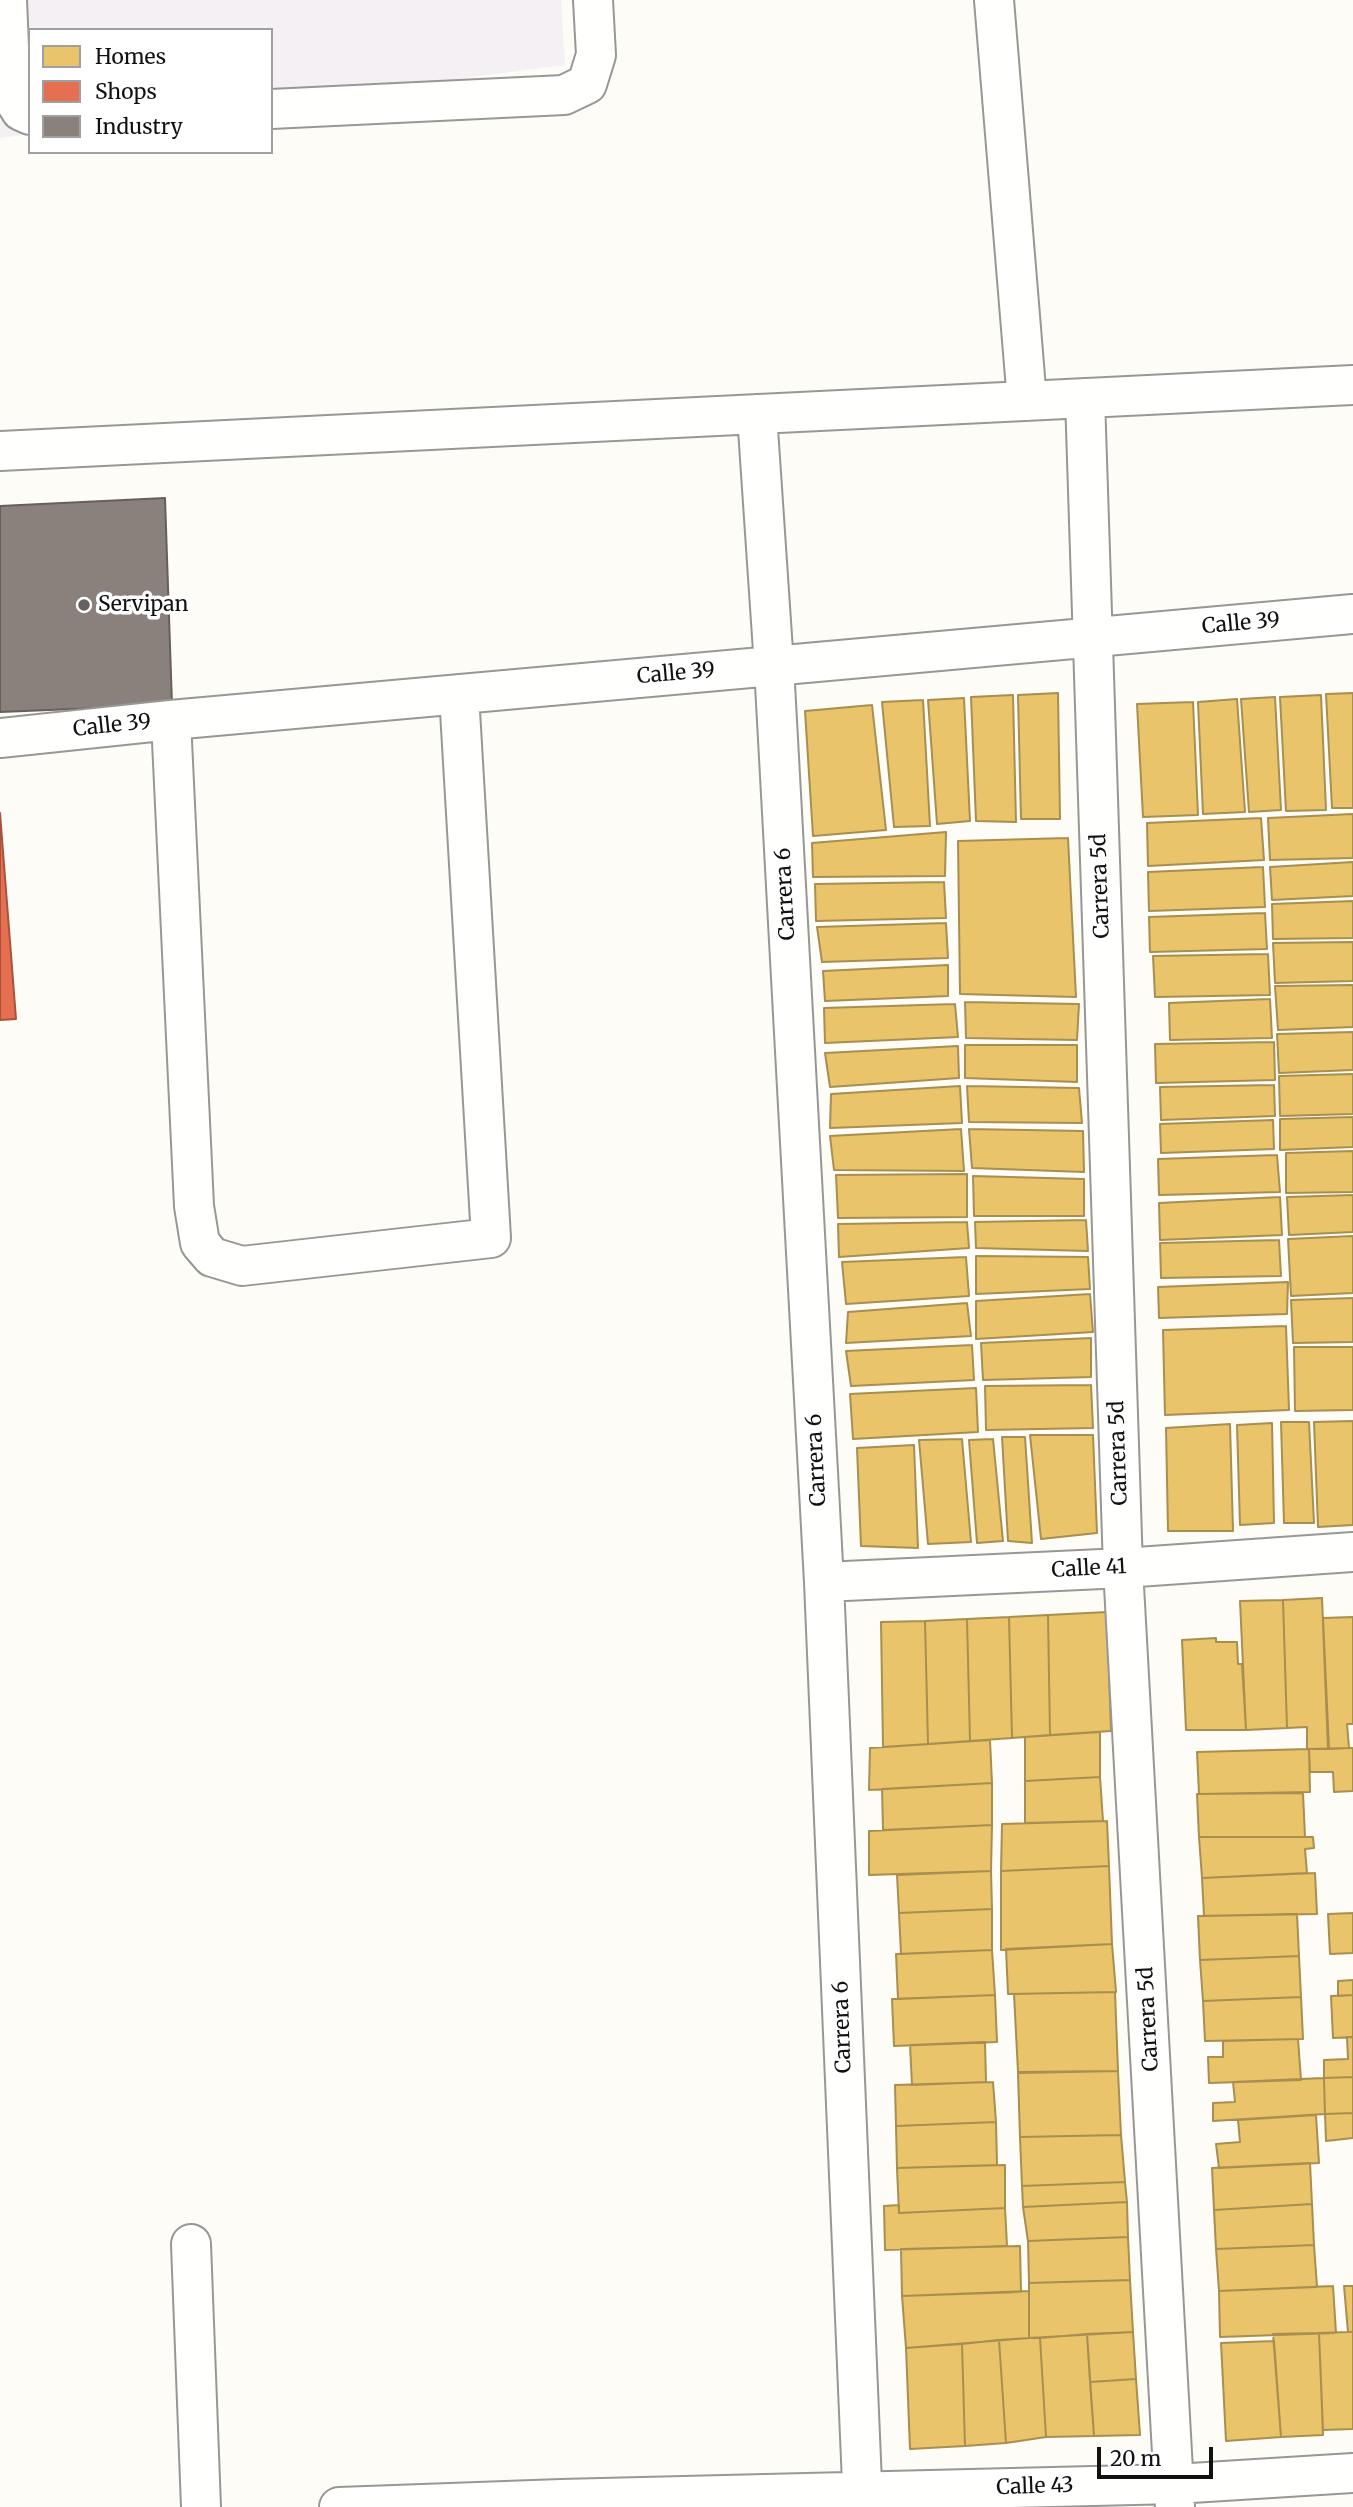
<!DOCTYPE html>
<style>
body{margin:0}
#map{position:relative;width:1353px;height:2507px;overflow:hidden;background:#fdfcf7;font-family:Merriweather,serif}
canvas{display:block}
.legend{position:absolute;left:28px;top:28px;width:245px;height:126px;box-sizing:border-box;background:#fff;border:2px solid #a0a0a0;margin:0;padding:9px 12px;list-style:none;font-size:21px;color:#111}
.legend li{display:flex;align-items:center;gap:14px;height:35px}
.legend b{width:35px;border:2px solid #a0a0a0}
.scale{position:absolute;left:1097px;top:2447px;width:116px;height:32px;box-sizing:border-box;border:4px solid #111;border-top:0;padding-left:9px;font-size:21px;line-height:24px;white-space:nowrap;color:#111;-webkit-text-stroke:5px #fff;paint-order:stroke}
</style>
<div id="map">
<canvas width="1353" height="2507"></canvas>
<ul class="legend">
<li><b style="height:19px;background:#e9c46a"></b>Homes</li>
<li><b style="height:19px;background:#e76f51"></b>Shops</li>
<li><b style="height:19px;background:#8a817c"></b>Industry</li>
</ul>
<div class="scale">20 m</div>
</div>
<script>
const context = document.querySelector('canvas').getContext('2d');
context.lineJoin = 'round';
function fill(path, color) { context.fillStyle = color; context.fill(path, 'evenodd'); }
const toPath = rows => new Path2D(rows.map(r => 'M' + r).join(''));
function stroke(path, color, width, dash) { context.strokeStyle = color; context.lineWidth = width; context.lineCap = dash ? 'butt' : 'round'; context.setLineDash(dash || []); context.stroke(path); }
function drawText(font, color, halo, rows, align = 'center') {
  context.font = font + ' Merriweather,serif'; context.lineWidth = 7; context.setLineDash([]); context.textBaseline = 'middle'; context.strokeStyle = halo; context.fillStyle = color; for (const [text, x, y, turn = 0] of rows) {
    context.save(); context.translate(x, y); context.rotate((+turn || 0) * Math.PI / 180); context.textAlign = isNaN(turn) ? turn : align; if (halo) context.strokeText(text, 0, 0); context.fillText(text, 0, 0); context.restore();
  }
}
fill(toPath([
 [0,0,561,0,565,65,271,103,271,30,30,30,30,134,0,138]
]), '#f5f0f3');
const homes = toPath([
 [1058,693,1060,819,1021,819,1018,695,1058,693],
 [1353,693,1353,808,1332,808,1326,694,1353,693],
 [1013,695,1016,822,976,821,971,697,1013,695],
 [1321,695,1326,810,1286,811,1280,697,1321,695],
 [1275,697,1281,810,1249,812,1241,699,1275,697],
 [964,698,970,821,937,824,928,700,964,698],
 [1237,699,1245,812,1203,814,1198,702,1237,699],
 [923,700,930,826,894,827,882,702,923,700],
 [1193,702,1198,815,1143,817,1137,704,1193,702],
 [872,705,886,830,813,836,805,711,872,705],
 [1353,814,1353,858,1270,860,1268,818,1353,814],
 [1261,818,1264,860,1148,866,1147,823,1261,818],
 [946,832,945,876,813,877,812,843,946,832],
 [1068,838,1076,997,960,994,958,841,1068,838],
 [1353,862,1353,896,1272,900,1270,867,1353,862],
 [1263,867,1265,907,1149,911,1148,872,1263,867],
 [944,882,946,918,816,921,815,884,944,882],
 [1353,901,1353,938,1273,939,1272,904,1353,901],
 [1265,913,1267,949,1150,952,1149,917,1265,913],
 [946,923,948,958,822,962,817,927,946,923],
 [1353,942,1353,981,1275,983,1273,943,1353,942],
 [1268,954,1270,995,1155,997,1153,956,1268,954],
 [948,965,948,996,825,1001,823,971,948,965],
 [1353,985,1353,1027,1278,1030,1275,986,1353,985],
 [1270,999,1272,1038,1170,1040,1169,1003,1270,999],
 [965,1002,1079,1004,1077,1040,966,1038,965,1002],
 [955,1004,958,1037,825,1043,824,1008,955,1004],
 [1353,1032,1353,1070,1279,1073,1277,1034,1353,1032],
 [1274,1042,1275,1080,1156,1083,1155,1044,1274,1042],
 [965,1045,1077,1045,1077,1082,965,1078,965,1045],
 [958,1046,959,1078,830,1087,825,1053,958,1046],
 [1353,1074,1353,1114,1280,1116,1279,1076,1353,1074],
 [1274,1085,1275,1116,1161,1120,1160,1087,1274,1085],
 [960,1086,962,1123,830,1128,831,1094,960,1086],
 [967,1086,1079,1088,1082,1123,969,1122,967,1086],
 [1353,1117,1353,1147,1280,1150,1280,1119,1353,1117],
 [1273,1120,1274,1149,1161,1153,1160,1124,1273,1120],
 [961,1129,964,1171,834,1170,830,1136,961,1129],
 [969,1129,1083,1131,1084,1172,972,1168,969,1129],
 [1353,1151,1353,1192,1286,1193,1286,1153,1353,1151],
 [1277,1155,1280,1192,1159,1195,1158,1159,1277,1155],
 [967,1174,967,1217,838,1218,836,1175,967,1174],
 [973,1176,1084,1179,1084,1216,974,1216,973,1176],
 [1353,1195,1353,1232,1289,1235,1287,1197,1353,1195],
 [1280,1197,1282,1235,1160,1240,1159,1203,1280,1197],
 [1086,1220,1088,1251,976,1248,975,1222,1086,1220],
 [967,1222,969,1248,839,1257,838,1224,967,1222],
 [1353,1236,1353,1293,1291,1296,1288,1239,1353,1236],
 [1279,1240,1281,1276,1161,1278,1160,1243,1279,1240],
 [976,1256,1088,1257,1090,1289,976,1294,976,1256],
 [966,1257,969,1296,846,1304,842,1262,966,1257],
 [1288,1282,1287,1314,1159,1318,1158,1287,1288,1282],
 [1090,1294,1093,1332,976,1339,976,1301,1090,1294],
 [1353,1298,1353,1342,1293,1343,1291,1300,1353,1298],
 [967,1303,971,1336,846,1343,848,1312,967,1303],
 [1286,1326,1289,1410,1165,1415,1163,1330,1286,1326],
 [1091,1338,1091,1377,983,1380,981,1343,1091,1338],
 [972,1345,974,1380,851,1386,846,1351,972,1345],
 [1294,1347,1353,1347,1353,1410,1295,1411,1294,1347],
 [1091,1385,1093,1428,986,1430,985,1386,1091,1385],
 [976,1388,978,1432,853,1439,850,1394,976,1388],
 [1353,1421,1353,1525,1318,1527,1314,1422,1353,1421],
 [1281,1422,1309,1422,1314,1523,1284,1523,1281,1422],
 [1272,1423,1274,1523,1240,1525,1237,1425,1272,1423],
 [1230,1424,1233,1531,1168,1531,1166,1428,1230,1424],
 [1030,1435,1093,1435,1097,1533,1041,1539,1030,1435],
 [1002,1437,1025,1437,1032,1543,1008,1541,1002,1437],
 [962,1439,971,1542,928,1544,919,1440,962,1439],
 [993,1439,1003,1541,977,1543,969,1440,993,1439],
 [914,1445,918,1548,861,1546,857,1448,914,1445],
 [1322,1598,1328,1749,1307,1749,1307,1727,1287,1728,1283,1600,1322,1598],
 [1283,1600,1287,1728,1246,1730,1240,1601,1283,1600],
 [1107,1612,1111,1731,1050,1735,1048,1615,1107,1612],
 [1048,1615,1050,1735,1012,1738,1009,1617,1048,1615],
 [1009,1617,1012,1738,970,1741,967,1619,1009,1617],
 [1353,1617,1353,1724,1347,1724,1349,1748,1329,1749,1323,1618,1353,1617],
 [967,1619,970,1741,928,1744,925,1621,967,1619],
 [925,1621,928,1744,883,1747,881,1622,925,1621],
 [1216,1638,1216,1642,1237,1642,1238,1664,1242,1664,1246,1730,1186,1730,1182,1640,1216,1638],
 [1100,1732,1100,1777,1025,1781,1025,1737,1100,1732],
 [990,1740,992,1783,869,1790,870,1748,990,1740],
 [1349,1748,1353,1748,1353,1791,1334,1792,1333,1772,1310,1772,1309,1749,1349,1748],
 [1309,1749,1310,1792,1199,1794,1197,1752,1309,1749],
 [1100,1777,1103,1821,1025,1823,1025,1781,1100,1777],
 [992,1783,992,1825,883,1830,882,1789,992,1783],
 [1303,1793,1305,1837,1199,1837,1197,1794,1303,1793],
 [1107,1821,1109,1866,1001,1871,1002,1824,1107,1821],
 [992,1825,991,1871,869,1875,869,1831,992,1825],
 [1199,1837,1313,1837,1314,1848,1305,1849,1307,1873,1202,1878,1199,1837],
 [1109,1866,1112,1944,1001,1950,1001,1871,1109,1866],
 [991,1871,992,1909,899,1913,897,1875,991,1871],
 [1315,1873,1317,1914,1204,1916,1202,1878,1315,1873],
 [992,1909,992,1950,901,1954,899,1913,992,1909],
 [1353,1913,1353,1953,1330,1954,1328,1914,1353,1913],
 [1297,1914,1299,1956,1200,1960,1198,1916,1297,1914],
 [1112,1944,1116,1992,1008,1994,1006,1949,1112,1944],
 [992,1950,995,1995,898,1999,896,1954,992,1950],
 [1299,1956,1301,1997,1203,2001,1200,1960,1299,1956],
 [1353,1980,1353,1995,1338,1996,1338,1981,1353,1980],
 [1115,1992,1118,2071,1018,2072,1014,1994,1115,1992],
 [995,1995,997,2042,894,2046,892,1999,995,1995],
 [1353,1995,1353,2037,1333,2038,1331,1996,1353,1995],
 [1301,1997,1303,2039,1205,2041,1203,2001,1301,1997],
 [1347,2037,1353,2037,1353,2077,1324,2078,1324,2060,1348,2059,1347,2037],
 [1298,2039,1301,2080,1209,2083,1208,2057,1223,2057,1223,2041,1298,2039],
 [985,2042,986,2082,912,2085,910,2045,985,2042],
 [1118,2071,1121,2135,1020,2137,1018,2073,1118,2071],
 [1353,2077,1353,2113,1325,2114,1324,2078,1353,2077],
 [1324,2078,1325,2114,1213,2121,1213,2103,1235,2102,1233,2082,1324,2078],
 [993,2082,996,2122,896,2126,895,2085,993,2082],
 [1353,2113,1353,2138,1326,2141,1325,2114,1353,2113],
 [1316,2115,1319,2163,1219,2168,1216,2144,1240,2142,1238,2120,1316,2115],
 [996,2122,997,2165,897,2168,896,2126,996,2122],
 [1121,2135,1125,2182,1022,2186,1020,2137,1121,2135],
 [1310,2163,1312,2204,1214,2210,1212,2168,1310,2163],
 [1005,2165,1005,2208,899,2213,897,2168,1005,2165],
 [1125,2182,1127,2202,1023,2207,1022,2186,1125,2182],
 [1127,2202,1128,2237,1028,2241,1023,2207,1127,2202],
 [1312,2204,1314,2245,1216,2249,1214,2210,1312,2204],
 [899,2205,899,2213,1005,2208,1007,2246,885,2250,884,2206,899,2205],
 [1128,2237,1130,2280,1029,2283,1028,2241,1128,2237],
 [1314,2245,1317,2287,1219,2291,1216,2249,1314,2245],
 [1020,2246,1021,2292,902,2296,901,2249,1020,2246],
 [1130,2280,1133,2332,1029,2338,1029,2283,1130,2280],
 [1333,2286,1336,2333,1220,2337,1219,2291,1333,2286],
 [1344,2286,1353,2286,1353,2332,1348,2332,1344,2286],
 [1029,2291,1029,2338,906,2348,902,2296,1029,2291],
 [1133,2332,1136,2379,1090,2382,1087,2334,1133,2332],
 [1348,2332,1353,2332,1353,2429,1323,2430,1319,2333,1348,2332],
 [1319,2333,1323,2435,1281,2437,1273,2334,1319,2333],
 [1087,2334,1094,2436,1046,2437,1040,2338,1087,2334],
 [1029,2338,1040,2338,1046,2437,1006,2443,999,2340,1029,2338],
 [999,2340,1006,2443,965,2446,962,2344,999,2340],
 [1274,2341,1281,2437,1226,2441,1221,2343,1274,2341],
 [962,2344,965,2446,910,2449,906,2348,962,2344],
 [1136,2379,1140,2435,1094,2436,1090,2382,1136,2379]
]);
fill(homes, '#e9c46a');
stroke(homes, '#a88e4f', 2);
const shops = toPath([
 [0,813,16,1019,0,1020,0,813]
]);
fill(shops, '#e76f51');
stroke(shops, '#a7533e', 2);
const industry = toPath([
 [165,498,172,705,0,712,0,506,165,498]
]);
fill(industry, '#8a817c');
stroke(industry, '#665f5c', 2);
const minor = toPath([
 [7,0,11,95,21,111,30,115],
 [994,0,1027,401],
 [271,109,564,95,587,84,596,55,593,0],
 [1085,398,1123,1568,1175,2507],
 [757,414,774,666,824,1582,863,2507],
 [0,451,1353,385],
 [171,720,194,1206,200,1243,212,1257,242,1266,491,1238,459,694],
 [0,738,171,720,1353,614],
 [824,1582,1123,1568,1353,1552],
 [191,2244,201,2507],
 [339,2507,561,2499,1175,2484,1353,2473]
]);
stroke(minor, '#979795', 42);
stroke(minor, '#fffffe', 38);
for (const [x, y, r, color] of [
 [84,605,7,"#646362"]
]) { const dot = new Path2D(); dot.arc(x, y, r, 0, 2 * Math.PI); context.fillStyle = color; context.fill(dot); stroke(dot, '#fff', 2.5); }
drawText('21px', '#111', '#fff', [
 ["Servipan",98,605]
], 'left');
drawText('21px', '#111', '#fff', [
 ["Calle 39",1241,624,-5],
 ["Calle 39",676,674,-5],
 ["Calle 39",112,726,-6],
 ["Carrera 5d",1101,886,-92],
 ["Carrera 6",786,894,-93],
 ["Carrera 5d",1119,1453,-92],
 ["Carrera 6",817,1460,-93],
 ["Calle 41",1089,1569,-3],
 ["Carrera 5d",1149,2019,-93],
 ["Carrera 6",843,2027,-92],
 ["Calle 43",1035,2487,-2]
]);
</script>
